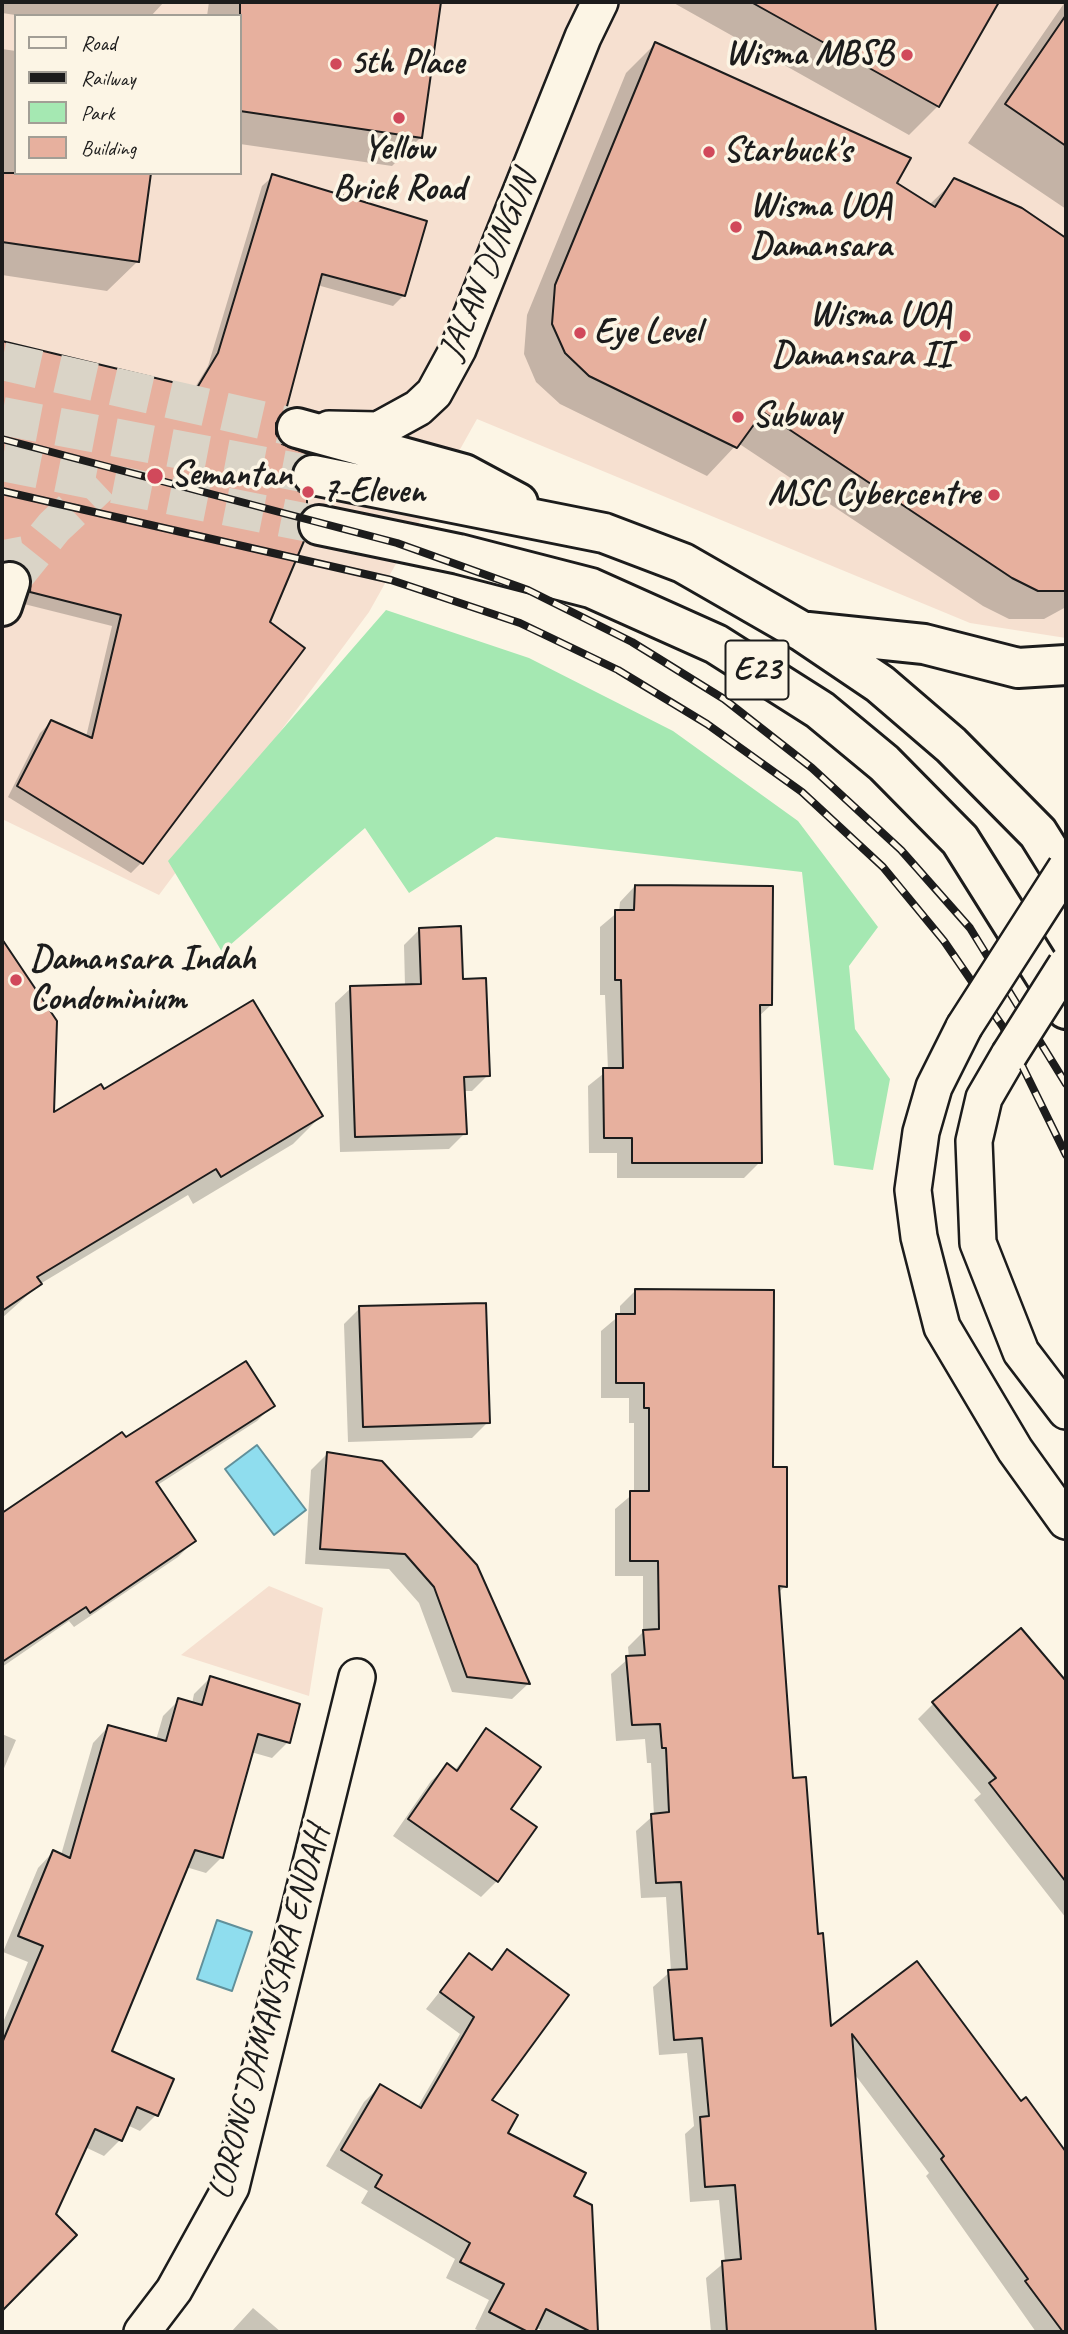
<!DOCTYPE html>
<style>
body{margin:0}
#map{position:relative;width:1068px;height:2334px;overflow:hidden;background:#fcf5e5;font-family:Caveat,sans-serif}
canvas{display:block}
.frame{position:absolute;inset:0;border:4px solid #1c1c1c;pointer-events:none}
.legend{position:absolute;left:14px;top:14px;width:228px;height:161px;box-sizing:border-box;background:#fcf5e5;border:2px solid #a29e95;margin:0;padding:9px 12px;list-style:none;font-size:21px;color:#1c1c1c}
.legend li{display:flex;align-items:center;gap:14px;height:35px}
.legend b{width:35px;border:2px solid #a29e95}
</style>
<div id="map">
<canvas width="1068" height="2334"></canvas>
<div class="frame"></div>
<ul class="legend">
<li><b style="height:9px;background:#fcf5e5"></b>Road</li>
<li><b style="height:9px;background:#1c1c1c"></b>Railway</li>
<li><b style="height:19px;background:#a5e8b2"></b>Park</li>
<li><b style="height:19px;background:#e7b09e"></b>Building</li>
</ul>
</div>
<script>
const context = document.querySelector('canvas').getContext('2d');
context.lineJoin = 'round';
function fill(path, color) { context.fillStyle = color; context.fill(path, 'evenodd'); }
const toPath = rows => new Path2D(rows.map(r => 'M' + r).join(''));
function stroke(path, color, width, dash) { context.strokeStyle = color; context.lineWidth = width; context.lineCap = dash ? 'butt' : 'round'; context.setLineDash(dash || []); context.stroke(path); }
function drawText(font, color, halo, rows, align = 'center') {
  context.font = font + ' Caveat,sans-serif'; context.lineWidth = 7; context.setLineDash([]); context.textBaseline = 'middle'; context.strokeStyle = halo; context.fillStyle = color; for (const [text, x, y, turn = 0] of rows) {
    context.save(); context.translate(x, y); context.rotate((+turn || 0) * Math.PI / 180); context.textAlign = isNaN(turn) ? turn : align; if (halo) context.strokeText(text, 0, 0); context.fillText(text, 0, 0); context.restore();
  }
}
fill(toPath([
 [2,2,1066,2,1066,638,970,623,477,419,369,612,159,895,2,819],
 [16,16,240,16,240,173,16,173],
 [269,1586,323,1608,309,1696,181,1655]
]), '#f6e0d0');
fill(toPath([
 [386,610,529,658,673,731,798,821,878,927,849,966,855,1029,890,1079,873,1170,834,1165,802,872,496,837,409,893,365,828,222,952,168,861]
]), '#a5e8b2');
const water = toPath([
 [257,1445,306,1510,274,1535,225,1469,257,1445],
 [217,1920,252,1932,232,1991,197,1979,217,1920]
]);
fill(water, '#8fddee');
stroke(water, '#61909a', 2);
fill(toPath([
 [2,2,164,2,151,16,22,16,2,13],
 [209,2,440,2,421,137,392,166,240,144,240,16,207,16],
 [672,2,997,2,938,106,909,135],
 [1065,2,1066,2,1066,209,968,143],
 [655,44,929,205,955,180,1021,210,1066,240,1066,607,1044,619,1009,619,983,606,738,443,707,476,560,404,536,382,524,354,527,315,626,73],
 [2,49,16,51,16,173,137,262,107,291,2,275],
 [273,176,404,295,393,306,317,285,274,422,274,435,281,445,305,454,290,471,296,521,142,862,131,873,8,797,40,733,51,722,86,737,112,626,20,603,2,571,2,343,194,389,208,366,262,186],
 [635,886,771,1005,758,1017,760,1162,744,1178,617,1178,617,1153,589,1153,588,1086,608,1070,605,995,600,995,600,927,619,911,620,902],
 [420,929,461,981,488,1075,472,1091,463,1091,465,1133,449,1149,340,1152,335,1003,351,988,405,986,404,945],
 [2,942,55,1022,52,1115,103,1092,321,1116,293,1144,193,1204,188,1195,40,1284,2,1318],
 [636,1290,771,1469,785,1586,778,1593,791,1780,829,2029,917,1964,1021,2103,1026,2100,1066,2155,1066,2332,1036,2332,926,2176,929,2173,853,2072,874,2332,711,2332,706,2278,725,2262,719,2200,690,2202,685,2134,694,2126,687,2053,659,2055,653,1987,671,1971,666,1897,641,1898,636,1831,654,1815,651,1763,647,1763,645,1739,616,1741,611,1674,629,1658,628,1647,643,1632,643,1576,615,1576,615,1509,634,1493,634,1423,629,1423,629,1398,601,1398,601,1331,620,1315,620,1306],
 [360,1308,488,1422,472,1438,348,1442,344,1324],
 [273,1405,257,1421,156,1486,194,1541,178,1557,74,1627,69,1621,2,1667,2,1515,122,1434,125,1439],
 [327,1454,476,1566,528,1684,512,1699,452,1692,419,1603,389,1569,305,1564,311,1470],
 [210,1678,288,1742,272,1758,251,1752,222,1857,206,1873,186,1867,110,2052,172,2080,156,2115,140,2131,127,2125,120,2140,104,2156,85,2147,54,2215,74,2235,2,2309,2,2025,28,1962,3,1952,38,1868,53,1852,61,1855,93,1743,108,1727,156,1740,163,1716,179,1700,192,1704,194,1694],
 [1060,1690,1066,1698,1066,1918,974,1800,981,1794,918,1719,934,1703],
 [486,1731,509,1809,535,1827,497,1881,481,1897,393,1836,431,1781,447,1766,454,1771],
 [2,1734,16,1740,2,1773],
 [508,1952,490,2100,505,2134,572,2197,590,2206,596,2332,545,2332,535,2327,533,2332,482,2332,475,2329,489,2300,446,2278,455,2259,361,2203,368,2191,326,2166,364,2102,380,2086,417,2108,460,2034,426,2009,469,1955,490,1971],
 [253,2308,281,2332,231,2332]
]), '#0003');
const building = toPath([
 [240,2,441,2,422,138,240,111,240,2],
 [751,2,999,2,939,107,751,2],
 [1066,15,1066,146,1005,104,1066,15],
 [655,42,911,158,897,183,935,207,954,178,1022,208,1066,238,1066,591,1038,591,1012,578,763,412,737,448,589,376,565,353,552,324,555,285,655,42],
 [2,173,151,173,139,262,2,242,2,173],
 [272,174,427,221,405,296,322,274,286,410,276,423,276,434,282,444,308,454,297,460,291,471,293,483,298,491,307,496,307,507,298,521,298,531,304,541,270,622,305,648,143,864,17,786,51,720,92,738,121,615,30,592,31,578,26,567,16,561,2,562,2,341,197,388,218,353,272,174],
 [635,885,773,886,772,1005,760,1005,762,1163,632,1163,632,1138,604,1138,603,1068,623,1068,621,980,615,980,615,910,634,910,635,885],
 [461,926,463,979,486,978,490,1076,464,1077,467,1134,355,1137,350,986,421,984,419,928,461,926],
 [2,939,57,1021,54,1112,101,1084,104,1089,253,1000,323,1116,221,1177,216,1169,37,1277,42,1284,2,1311,2,939],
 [635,1289,774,1290,773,1467,787,1467,787,1587,779,1586,793,1778,806,1777,818,1934,823,1933,831,2026,917,1961,1021,2101,1026,2097,1066,2152,1066,2332,1063,2332,1025,2281,1028,2279,941,2159,944,2156,852,2034,876,2332,727,2332,722,2261,741,2259,735,2185,705,2187,700,2117,709,2116,702,2038,674,2040,671,2004,668,1970,687,1969,681,1882,656,1883,651,1814,669,1812,666,1748,662,1748,660,1724,632,1725,626,1656,645,1655,643,1630,659,1629,658,1561,630,1561,630,1491,649,1491,649,1408,644,1408,644,1383,616,1383,616,1314,635,1314,635,1289],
 [486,1303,490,1423,363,1427,359,1306,486,1303],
 [246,1361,275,1406,156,1482,196,1541,90,1613,86,1607,2,1662,2,1513,122,1432,126,1437,246,1361],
 [327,1452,382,1461,477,1565,530,1684,467,1677,434,1587,405,1554,320,1549,327,1452],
 [1021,1628,1066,1681,1066,1882,989,1783,996,1778,932,1702,1021,1628],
 [210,1676,300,1704,290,1743,258,1734,223,1858,195,1850,112,2051,174,2079,158,2116,137,2107,122,2141,95,2129,56,2214,77,2235,2,2311,2,2043,43,1946,18,1936,53,1850,70,1858,108,1725,166,1741,178,1698,202,1705,210,1676],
 [486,1728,541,1767,511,1809,537,1827,498,1882,408,1819,447,1763,457,1771,486,1728],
 [507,1949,569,1995,492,2100,518,2115,508,2133,586,2173,574,2196,592,2205,598,2332,591,2332,546,2309,535,2332,528,2332,489,2312,504,2284,460,2262,470,2243,375,2187,382,2175,341,2150,380,2084,421,2108,474,2017,440,1992,469,1953,492,1970,507,1949]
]);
fill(building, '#e7b09e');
stroke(building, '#1c1c1c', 2);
stroke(toPath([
 [2,540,10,582],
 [10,582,54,527,101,483]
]), '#dad4c7', 38, [38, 19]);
stroke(toPath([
 [2,361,297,428],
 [2,416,313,475],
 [2,462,319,525]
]), '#dad4c7', 38, [38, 19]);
const minor = toPath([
 [329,429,378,430,418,408,434,393,458,349,583,37,600,2],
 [964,1027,934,1087,921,1132,913,1190,919,1237,942,1327,1015,1450,1066,1521],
 [1009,1055,984,1098,974,1141,978,1243,1021,1352,1066,1411],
 [142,2332,174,2290,231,2187,357,1677]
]);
const tertiary = toPath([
 [2,606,10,582]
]);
const motorway = toPath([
 [297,428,464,474,518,503],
 [313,475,604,533,683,563,803,632,880,684,951,745,1038,833,1066,878],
 [319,525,459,554,591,588,716,644,820,710,884,763,960,840,1066,1009],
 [808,632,924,644,1018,668,1066,665]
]);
stroke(minor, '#1c1c1c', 40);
stroke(tertiary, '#1c1c1c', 44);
stroke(motorway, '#1c1c1c', 44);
stroke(minor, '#fcf5e5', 35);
stroke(tertiary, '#fcf5e5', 38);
stroke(motorway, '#fcf5e5', 38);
const rail = toPath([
 [2,439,397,543,528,590,632,642,724,699,812,768,901,850,970,928,1066,1084],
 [2,491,391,580,520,623,618,670,707,724,802,792,883,867,944,941,1003,1027,1066,1155]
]);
stroke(rail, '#1c1c1c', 8);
stroke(rail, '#fcf5e5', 5, [16]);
const minorBridge = toPath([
 [964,1027,1066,868],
 [1009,1055,1066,965]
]);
stroke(minorBridge, '#1c1c1c', 40, []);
stroke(minorBridge, '#fcf5e5', 35);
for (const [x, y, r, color] of [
 [907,55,7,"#d1495b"],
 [336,64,7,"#d1495b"],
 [399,118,7,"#d1495b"],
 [709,152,7,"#d1495b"],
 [736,227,7,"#d1495b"],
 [580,333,7,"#d1495b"],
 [965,336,7,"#d1495b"],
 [738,417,7,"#d1495b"],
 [155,476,9,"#d1495b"],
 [308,492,7,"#d1495b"],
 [994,495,7,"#d1495b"],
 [16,980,7,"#d1495b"]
]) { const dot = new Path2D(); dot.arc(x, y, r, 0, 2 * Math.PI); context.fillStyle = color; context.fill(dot); stroke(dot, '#fcf5e5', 2.5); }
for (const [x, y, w] of [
 [757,670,63]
]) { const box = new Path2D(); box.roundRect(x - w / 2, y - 29.5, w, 59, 5); context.fillStyle = '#fcf5e5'; context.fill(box); stroke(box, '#1c1c1c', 2); }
drawText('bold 33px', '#1c1c1c', null, [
 ["E23",757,670]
]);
drawText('bold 35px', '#1c1c1c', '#fcf5e5', [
 ["Wisma MBSB",893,55,"right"],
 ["5th Place",350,64],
 ["Yellow",399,150,"center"],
 ["Brick Road",399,190,"center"],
 ["Starbuck's",723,152],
 ["Wisma UOA",750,207],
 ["Damansara",750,247],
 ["Wisma UOA",951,316,"right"],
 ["Damansara II",951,356,"right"],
 ["Eye Level",594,333],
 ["Subway",752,417],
 ["Semantan",171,476],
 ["7-Eleven",322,492],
 ["MSC Cybercentre",980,495,"right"],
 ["Damansara Indah",30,960],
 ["Condominium",30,1000]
], 'left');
drawText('35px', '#1c1c1c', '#fcf5e5', [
 ["JALAN DUNGUN",489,266,-67],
 ["LORONG DAMANSARA ENDAH",270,2013,-75]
]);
</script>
